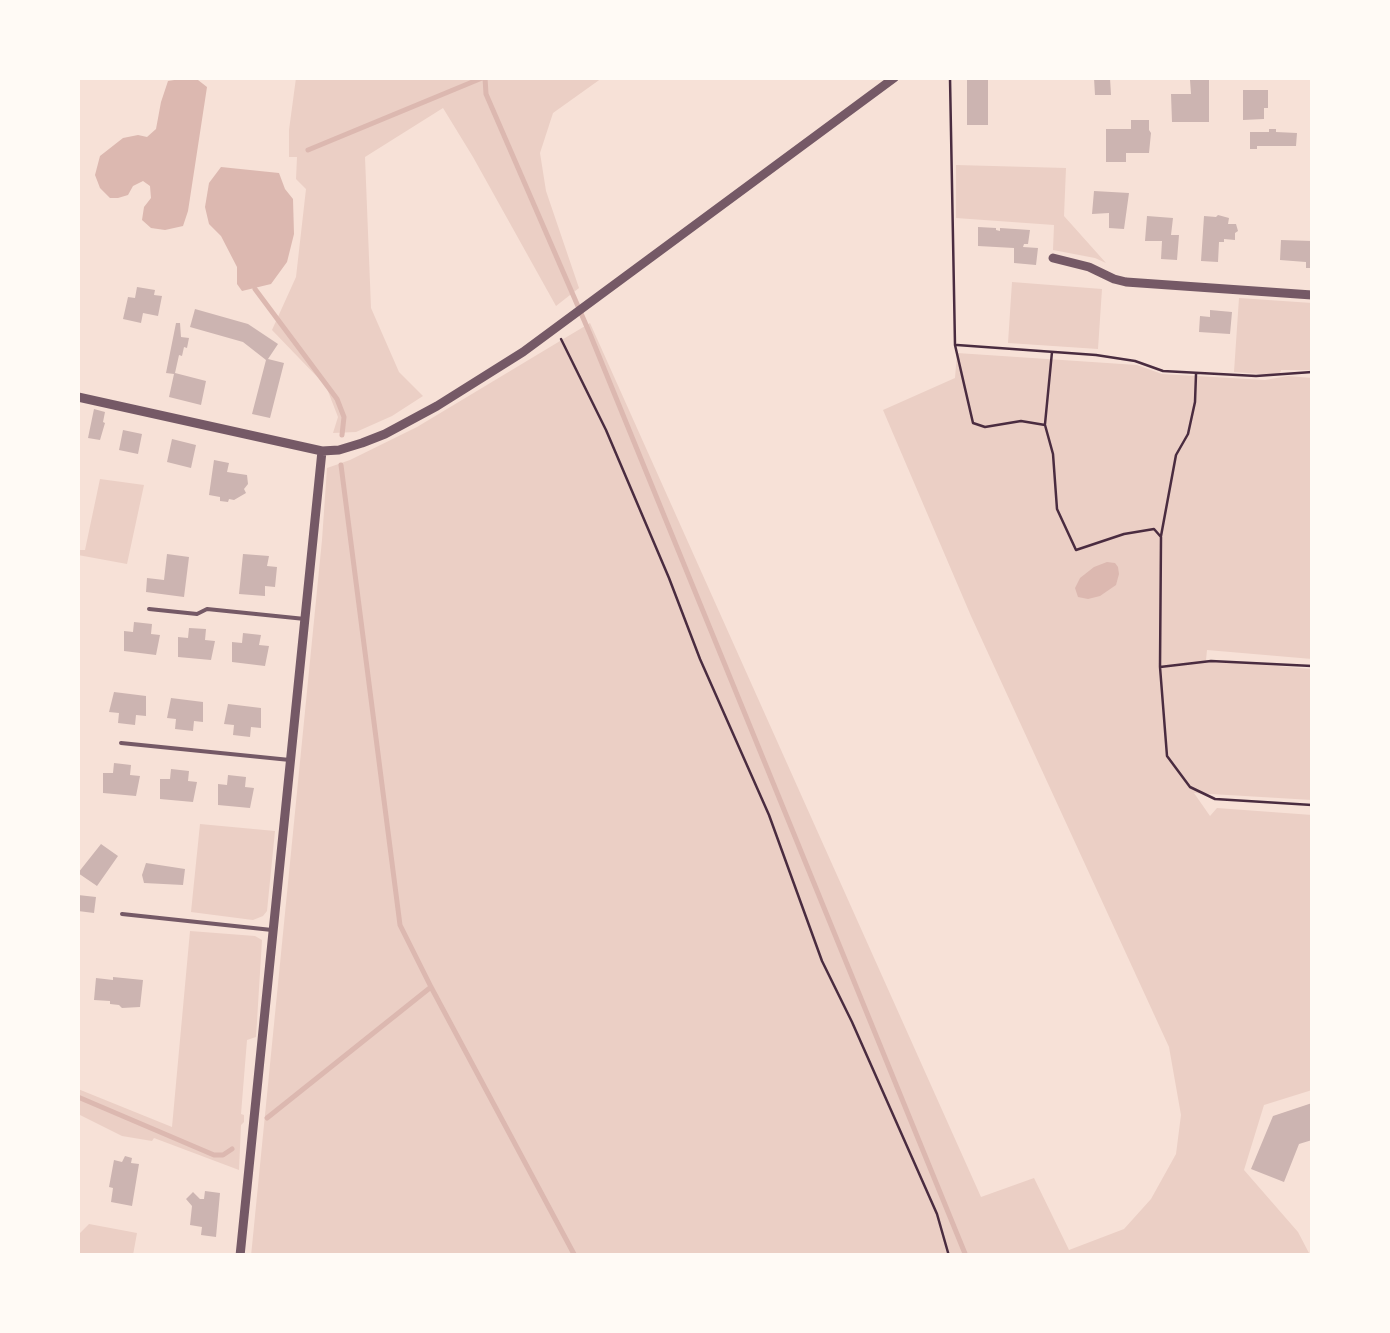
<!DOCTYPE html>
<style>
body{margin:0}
#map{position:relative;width:1390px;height:1333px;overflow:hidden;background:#f7e1d7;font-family:Arial,sans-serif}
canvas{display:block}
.frame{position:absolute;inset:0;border:80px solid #fffaf5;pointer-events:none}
</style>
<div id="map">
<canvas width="1390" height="1333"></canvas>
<div class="frame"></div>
</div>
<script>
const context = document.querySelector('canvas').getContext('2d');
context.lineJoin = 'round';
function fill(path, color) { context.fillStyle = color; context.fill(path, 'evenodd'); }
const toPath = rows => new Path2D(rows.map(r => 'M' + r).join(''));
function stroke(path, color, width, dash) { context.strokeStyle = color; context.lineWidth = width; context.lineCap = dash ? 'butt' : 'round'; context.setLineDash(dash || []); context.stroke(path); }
fill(toPath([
 [296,78,602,78,553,113,540,153,546,191,579,288,556,306,473,157,443,108,365,157,371,308,399,372,423,396,392,416,356,432,333,433,338,417,326,386,272,330,296,277,306,189,296,179,297,157,289,157,289,130],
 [956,165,1066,168,1064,216,1106,263,1095,258,1053,250,1054,225,956,218],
 [1012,282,1102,289,1098,349,1008,343],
 [1239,298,1312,303,1312,370,1281,370,1280,374,1275,375,1234,372],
 [590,323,981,1197,1034,1178,1069,1250,1124,1229,1151,1199,1176,1154,1181,1115,1169,1047,971,616,883,410,955,378,957,353,1137,365,1162,374,1265,380,1288,376,1312,378,1312,659,1207,650,1206,660,1312,669,1312,800,1194,793,1210,816,1217,808,1312,815,1312,1090,1264,1105,1244,1170,1298,1232,1310,1255,251,1256,322,540,327,468,350,460,417,427],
 [100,479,144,485,127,564,78,555,78,550,85,550],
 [200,824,275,831,267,911,263,916,253,920,191,912],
 [190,931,255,936,262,940,256,1037,247,1040,241,1114,244,1115,244,1122,241,1125,239,1170,154,1138,152,1141,122,1136,78,1114,78,1089,172,1127],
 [89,1224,137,1233,133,1255,78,1255,79,1234]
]), '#ebcfc5');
fill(toPath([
 [187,78,198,80,207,87,188,211,183,226,165,230,151,228,142,220,144,207,151,198,150,186,143,181,133,186,128,195,118,198,110,198,100,188,95,175,100,156,123,138,138,135,147,137,156,129,161,102,168,81],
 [221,167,279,173,285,189,293,199,294,234,287,262,271,284,242,291,237,284,237,267,221,236,209,224,205,207,209,183],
 [1107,562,1115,563,1118,567,1119,574,1116,585,1100,596,1088,599,1078,597,1075,588,1080,578,1094,567]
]), '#dcb8b0');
stroke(toPath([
 [485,78,486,94,590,334,966,1256],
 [308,150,482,78],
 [255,289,337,399,344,417,342,435],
 [341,465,400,925,431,987,575,1256],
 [78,1097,214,1155,223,1155,232,1149],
 [267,1118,431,987]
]), '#dcb8b0', 5);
fill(toPath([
 [967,78,988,78,988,125,967,125],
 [1094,78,1110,78,1111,95,1095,95],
 [1190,80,1209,80,1209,122,1172,122,1171,94,1191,94],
 [1243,90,1268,90,1268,108,1264,108,1264,119,1243,120],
 [1131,120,1149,120,1149,130,1151,133,1149,153,1126,153,1126,162,1106,162,1106,129,1131,129],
 [1269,129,1276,129,1276,132,1297,133,1296,146,1257,146,1257,149,1250,149,1250,132,1269,132],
 [1094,191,1129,193,1124,229,1109,228,1109,213,1092,214],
 [1218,215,1229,218,1228,224,1236,224,1238,231,1235,233,1235,240,1224,239,1224,242,1219,242,1218,262,1201,261,1204,216,1216,217],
 [1147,216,1173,218,1171,235,1179,235,1177,260,1161,259,1162,241,1145,241],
 [978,227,996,228,996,230,1000,231,1000,228,1030,230,1028,244,1024,244,1023,247,1038,248,1036,265,1014,263,1014,248,978,246],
 [1281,240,1312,241,1312,268,1306,268,1306,262,1280,260],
 [137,287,155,290,154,295,162,296,158,316,143,313,141,323,123,319,128,297,135,298],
 [195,309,248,324,278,344,268,359,284,363,270,418,252,414,266,360,243,342,190,327],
 [1210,310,1232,312,1230,334,1199,332,1200,316,1210,317],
 [176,323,180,323,181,337,189,338,187,348,184,347,182,356,179,355,175,373,206,381,201,405,169,397,174,374,166,373],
 [94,409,105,412,103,422,105,423,100,440,88,438],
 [123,430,142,434,138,454,119,450],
 [172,439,196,445,191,468,167,462],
 [214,460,229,463,227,472,247,475,248,484,244,489,246,493,234,500,229,499,228,502,220,501,220,497,209,495],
 [167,554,189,557,184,597,146,592,147,578,164,580],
 [243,554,269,556,267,566,277,567,275,587,265,586,265,596,239,594],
 [134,622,152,624,151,634,160,635,156,655,124,651,124,631,133,632],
 [189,628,206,629,205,640,215,641,211,660,178,657,178,637,188,638],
 [243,633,261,635,259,645,269,646,265,666,232,662,232,642,242,643],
 [114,692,146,696,146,716,136,715,135,725,118,723,119,713,109,712],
 [171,698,203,702,203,722,194,721,193,731,175,729,176,719,167,718],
 [228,704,261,708,261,728,251,727,250,737,233,735,234,725,224,724],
 [114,763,131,765,130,775,140,776,136,796,103,793,103,773,113,773],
 [171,769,189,771,188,781,197,782,193,802,160,799,160,779,170,779],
 [228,775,246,777,245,787,254,788,250,808,218,805,218,784,227,785],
 [101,844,118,856,97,886,78,873],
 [146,863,185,869,183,885,144,883,142,875],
 [78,895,96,897,94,913,78,911],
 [113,977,143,980,140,1007,122,1008,119,1005,110,1004,110,1001,94,1000,96,978,113,980],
 [1312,1103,1312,1140,1299,1144,1284,1182,1251,1169,1273,1116],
 [125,1156,132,1158,131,1163,139,1164,132,1206,111,1202,113,1188,109,1187,114,1160,122,1162],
 [205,1191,220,1193,216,1237,201,1235,202,1227,190,1225,192,1206,186,1199,193,1192,200,1199,204,1199]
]), '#ccb4b1');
stroke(toPath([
 [950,78,955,345,973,423,985,427,1021,421,1045,425,1053,454,1057,509,1076,550,1124,534,1154,529,1161,537,1160,667,1167,756,1190,787,1215,799,1312,805],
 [561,339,606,430,669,578,700,659,769,815,822,961,852,1022,937,1214,949,1256],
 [957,345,1096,355,1135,361,1163,371,1256,376,1312,372],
 [1045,424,1052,352],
 [1161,536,1176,455,1188,434,1195,402,1196,374],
 [1160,667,1211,661,1312,666]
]), '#4a2c40', 2.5);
stroke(toPath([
 [149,609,197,614,207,609,305,619],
 [121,743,290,760],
 [122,914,272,930]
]), '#755966', 4);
stroke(toPath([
 [1053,258,1089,267,1114,279,1126,282,1312,295],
 [78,397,322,451,339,450,362,443,385,434,437,406,523,352,894,78],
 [240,1256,322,451]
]), '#755966', 9);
</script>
